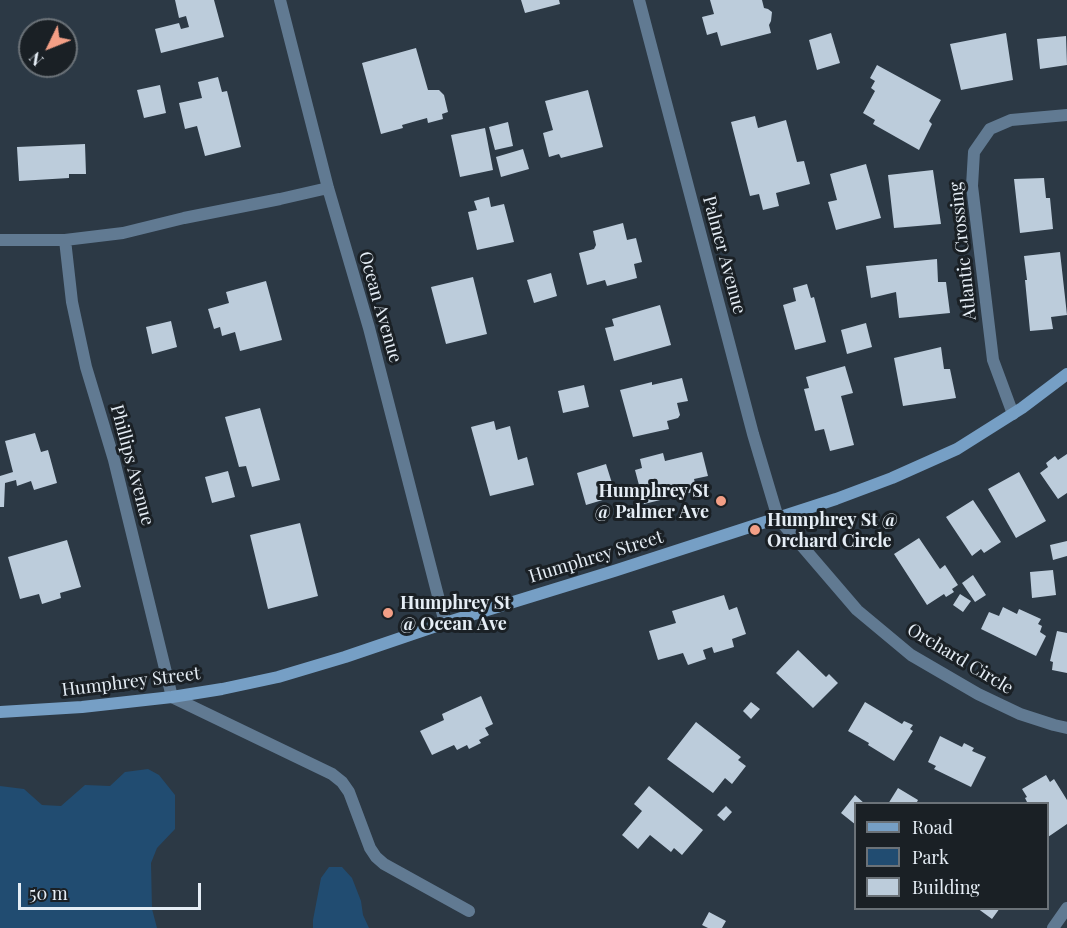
<!DOCTYPE html>
<style>
body{margin:0}
#map{position:relative;width:1067px;height:928px;overflow:hidden;background:#2c3945;font-family:"Playfair Display",serif}
canvas{display:block}
.legend{position:absolute;left:854px;top:802px;width:195px;height:108px;box-sizing:border-box;background:#1a2025;border:2px solid #6b7278;margin:0;padding:8px 10px;list-style:none;font-size:18px;color:#e5edf5}
.legend li{display:flex;align-items:center;gap:12px;height:30px}
.legend b{width:30px;border:2px solid #6b7278}
.north{position:absolute;left:18px;top:18px;width:60px;height:60px;box-sizing:border-box;background:#1a2025;border:2px solid #6b7278;border-radius:50%;rotate:227deg;font-size:16px;font-weight:700;line-height:24px;text-align:center;color:#e5edf5}
.north::after{content:'';display:block;margin:auto;width:21px;height:27px;background:#f39f86;clip-path:polygon(50% 0,100% 100%,50% 72%,0 100%)}
.scale{position:absolute;left:18px;top:883px;width:183px;height:27px;box-sizing:border-box;border:3px solid #e5edf5;border-top:0;padding-left:8px;font-size:18px;line-height:21px;white-space:nowrap;color:#e5edf5;-webkit-text-stroke:4px #1a2025;paint-order:stroke}
</style>
<div id="map">
<canvas width="1067" height="928"></canvas>
<ul class="legend">
<li><b style="height:8px;background:#769fc5"></b>Road</li>
<li><b style="height:16px;background:#214c71"></b>Park</li>
<li><b style="height:16px;background:#bcccdb"></b>Building</li>
</ul>
<div class="north">N</div>
<div class="scale">50 m</div>
</div>
<script>
const context = document.querySelector('canvas').getContext('2d');
context.lineJoin = 'round';
function fill(path, color) { context.fillStyle = color; context.fill(path, 'evenodd'); }
const toPath = rows => new Path2D(rows.map(r => 'M' + r).join(''));
function stroke(path, color, width, dash) { context.strokeStyle = color; context.lineWidth = width; context.lineCap = dash ? 'butt' : 'round'; context.setLineDash(dash || []); context.stroke(path); }
function drawText(font, color, halo, rows, align = 'center') {
  context.font = font + ' "Playfair Display",serif'; context.lineWidth = 6; context.setLineDash([]); context.textBaseline = 'middle'; context.strokeStyle = halo; context.fillStyle = color; for (const [text, x, y, turn = 0] of rows) {
    context.save(); context.translate(x, y); context.rotate((+turn || 0) * Math.PI / 180); context.textAlign = isNaN(turn) ? turn : align; if (halo) context.strokeText(text, 0, 0); context.fillText(text, 0, 0); context.restore();
  }
}
fill(toPath([
 [148,769,159,775,175,795,175,829,157,848,151,863,152,909,157,928,0,928,0,786,24,789,42,805,61,806,85,785,110,786,125,772],
 [329,867,342,867,352,878,361,901,363,915,369,928,313,928,313,920,321,878]
]), '#214c71');
fill(toPath([
 [175,0,214,0,224,37,161,53,155,29,179,23,181,29,189,27,186,16,179,18],
 [521,0,559,0,560,4,525,13],
 [710,0,762,0,764,8,768,9,772,12,771,21,769,25,771,33,721,46,717,32,707,35,702,17,714,14],
 [831,33,840,63,817,70,809,40],
 [1006,33,1013,80,961,90,950,44],
 [1066,36,1067,65,1040,69,1037,39],
 [416,48,428,90,439,90,444,95,448,112,442,114,443,119,428,123,427,118,402,125,403,128,381,134,362,63],
 [877,65,941,100,929,121,932,124,919,150,873,124,875,120,863,113,875,91,871,88,875,81,870,78],
 [218,77,222,92,227,91,241,147,205,156,197,126,185,129,179,103,202,98,198,82],
 [160,85,166,113,144,118,137,90],
 [588,90,603,147,561,158,559,154,549,157,543,133,553,130,545,101],
 [755,116,758,128,786,120,797,162,804,161,810,184,776,193,779,206,763,210,759,194,750,196,731,122],
 [508,122,513,146,495,150,489,127],
 [485,128,493,170,460,177,451,135],
 [85,144,86,174,69,174,69,178,19,181,17,147],
 [523,149,529,169,501,177,496,157],
 [866,164,881,218,836,230,828,202,837,200,830,174],
 [933,170,941,224,894,228,888,175],
 [1044,178,1046,198,1050,198,1053,229,1020,233,1014,179],
 [489,197,491,207,504,204,514,242,477,250,468,212,477,210,474,201],
 [623,223,627,240,636,238,642,262,634,264,637,278,607,286,605,280,587,285,579,253,594,249,596,245,593,231],
 [1060,252,1067,315,1051,317,1053,329,1030,331,1025,280,1027,280,1024,256],
 [937,259,938,282,946,282,950,313,899,318,896,292,871,298,866,266],
 [551,273,557,296,534,303,527,280],
 [473,277,487,334,446,344,431,287],
 [266,281,282,340,240,351,235,332,222,336,220,327,214,329,208,309,229,303,226,292],
 [807,284,811,298,814,297,826,342,795,350,783,305,796,301,793,288],
 [660,305,671,345,614,361,605,328,614,326,612,319],
 [171,321,177,347,152,354,146,327],
 [866,323,872,347,847,354,841,330],
 [941,347,944,369,950,369,956,398,903,406,894,358],
 [845,366,853,393,841,396,854,445,830,451,824,429,815,431,804,389,809,388,806,377],
 [682,378,688,401,677,403,680,415,678,418,667,421,669,429,633,437,620,390,652,382,652,385],
 [584,385,589,407,563,413,558,391],
 [260,408,280,480,252,487,246,466,239,467,225,417],
 [494,421,496,430,510,426,518,460,527,457,534,485,490,496,471,427],
 [35,433,41,452,48,450,57,483,34,490,31,481,17,486,16,480,5,483,4,507,0,507,0,476,13,472,5,441],
 [702,452,708,476,694,479,697,491,644,504,635,470,642,468,640,459,663,453,665,461],
 [1067,454,1067,493,1058,499,1040,473,1048,467,1046,463,1055,456,1058,460],
 [606,464,616,496,586,505,577,473],
 [228,471,235,497,212,503,205,477],
 [1019,472,1046,521,1016,538,988,489],
 [973,500,1001,542,984,553,981,549,972,556,946,517],
 [300,523,318,596,268,609,250,535],
 [919,538,940,569,945,565,958,585,952,589,954,592,946,597,944,594,927,605,894,554],
 [67,540,81,587,60,593,61,598,42,604,39,594,20,599,8,557],
 [1067,541,1067,556,1053,560,1050,545],
 [1053,570,1056,595,1032,598,1030,572],
 [973,575,986,595,975,602,962,583],
 [960,594,971,601,963,612,953,605],
 [724,595,729,610,737,607,746,634,732,639,734,647,714,653,712,647,703,650,706,659,688,665,683,653,658,660,649,631,676,623,672,611],
 [1003,607,1017,614,1019,609,1041,619,1038,624,1042,626,1040,632,1046,636,1036,656,981,629,989,612,999,616],
 [1057,631,1067,633,1067,673,1052,670,1053,662,1050,661],
 [798,650,826,677,829,674,838,683,813,708,776,673],
 [481,696,493,724,485,728,489,735,479,740,481,743,469,749,467,745,457,750,454,745,432,755,420,731,444,720,442,714],
 [751,702,760,709,751,719,743,711],
 [865,702,902,724,904,721,913,725,910,729,913,731,894,761,868,745,869,743,848,731],
 [696,722,741,757,738,760,746,766,732,784,725,778,713,793,667,759],
 [940,736,962,747,964,743,974,748,972,751,986,757,971,787,934,769,936,766,928,762],
 [1046,775,1050,782,1054,779,1067,800,1067,824,1048,837,1048,804,1028,804,1025,798,1027,797,1022,789],
 [649,786,703,830,682,855,674,848,671,852,650,835,638,849,622,835,642,811,634,804],
 [898,788,918,800,916,804,888,804],
 [855,795,865,804,856,804,856,825,841,813],
 [726,806,732,812,724,821,717,815],
 [977,908,1000,908,992,919],
 [709,912,726,921,722,928,708,928,702,925]
]), '#bcccdb');
stroke(toPath([
 [172,697,332,774,342,782,349,792,370,848,376,857,384,864,469,911]
]), '#617a92', 12);
stroke(toPath([
 [280,0,328,188,369,328,445,623],
 [639,0,753,434,778,518,857,610,911,655,978,694,1020,714,1054,725,1067,728],
 [0,240,65,240,123,233,184,218,280,199,328,188],
 [65,240,72,302,86,367,114,460,172,697],
 [1013,414,993,360,972,186,974,152,990,129,1011,120,1067,115],
 [1053,928,1067,908]
]), '#617a92', 12);
stroke(toPath([
 [0,712,82,707,172,697,222,689,278,677,345,657,445,623,614,571,836,499,892,478,957,449,1022,408,1067,374]
]), '#769fc5', 12);
for (const [x, y, r, color] of [
 [721,501,6,"#f39f86"],
 [755,530,6,"#f39f86"],
 [388,613,6,"#f39f86"]
]) { const dot = new Path2D(); dot.arc(x, y, r, 0, 2 * Math.PI); context.fillStyle = color; context.fill(dot); stroke(dot, '#1a2025', 2); }
drawText('18px', '#e5edf5', '#1a2025', [
 ["Atlantic Crossing",963,251,-96],
 ["Palmer Avenue",724,255,75],
 ["Ocean Avenue",380,307,74],
 ["Phillips Avenue",132,465,75],
 ["Humphrey Street",596,557,-17],
 ["Orchard Circle",960,659,31],
 ["Humphrey Street",131,682,-7]
]);
drawText('bold 18px', '#e5edf5', '#1a2025', [
 ["Humphrey St",709,491,"right"],
 ["@ Palmer Ave",709,512,"right"],
 ["Humphrey St @",767,520],
 ["Orchard Circle",767,541],
 ["Humphrey St",400,603],
 ["@ Ocean Ave",400,624]
], 'left');
</script>
